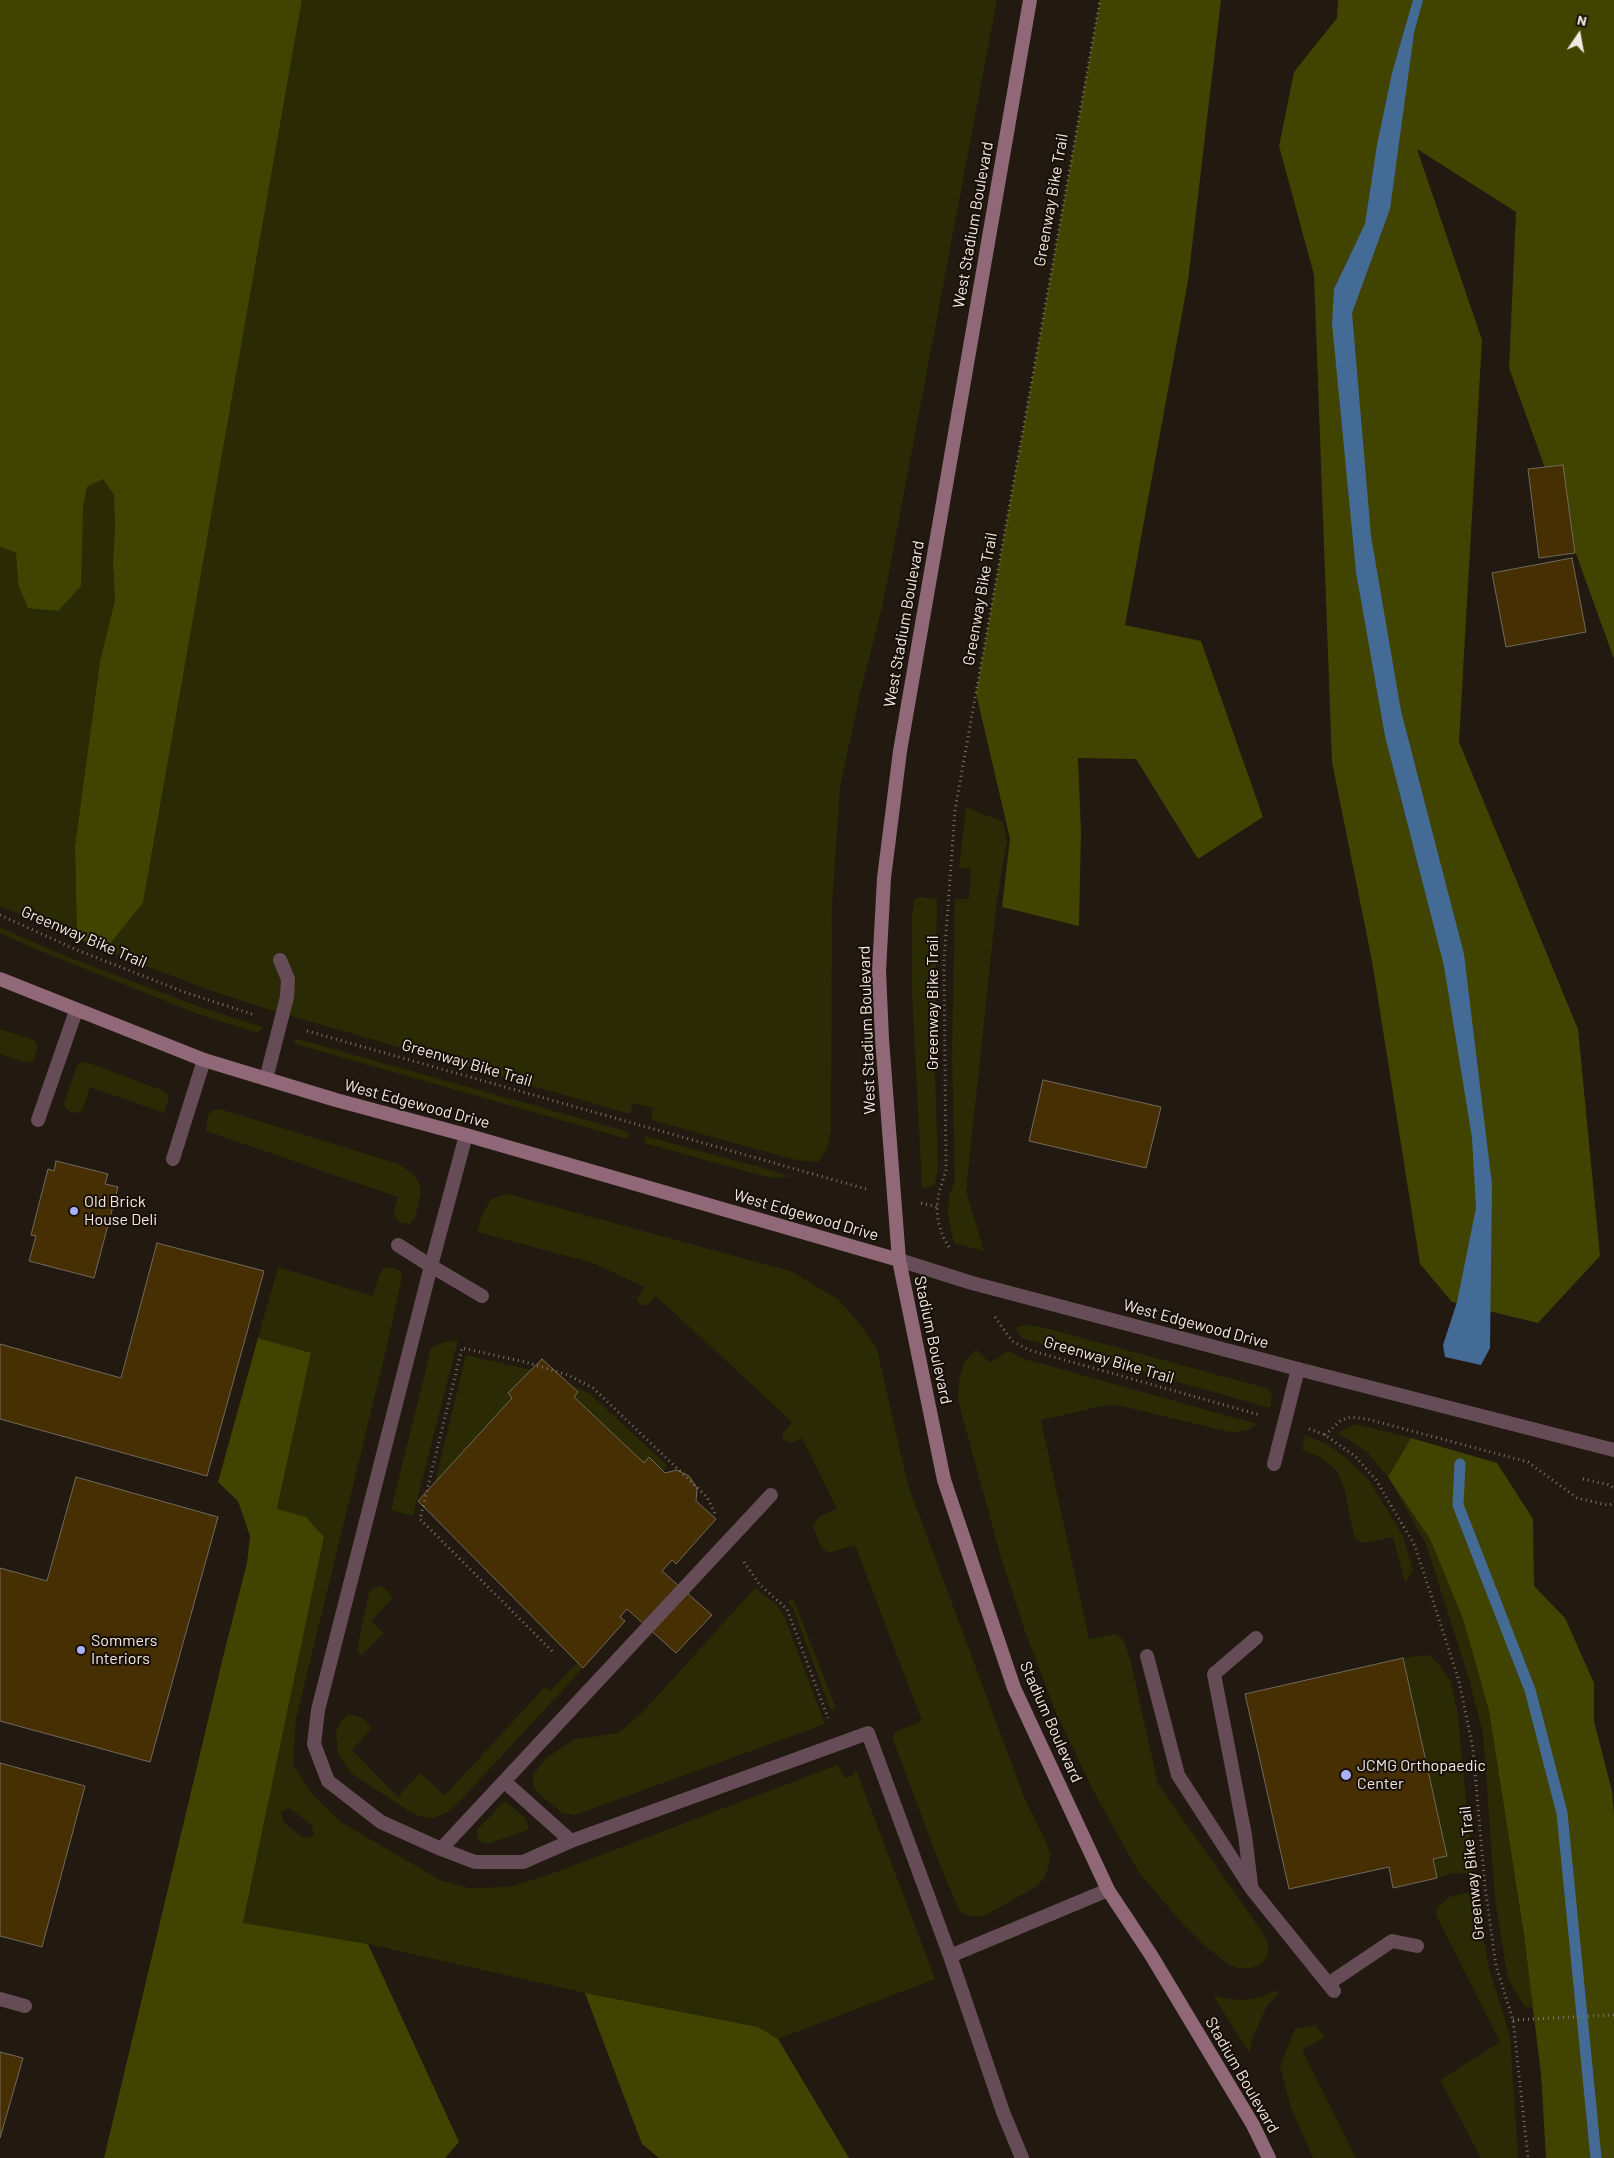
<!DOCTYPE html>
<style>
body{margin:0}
#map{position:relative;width:1614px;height:2158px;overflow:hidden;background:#221910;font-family:Barlow,sans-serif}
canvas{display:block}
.north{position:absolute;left:1554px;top:10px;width:50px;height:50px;-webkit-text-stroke:4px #181008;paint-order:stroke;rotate:12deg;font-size:14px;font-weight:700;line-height:20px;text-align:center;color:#f1eae4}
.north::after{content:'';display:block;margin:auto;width:18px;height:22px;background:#f1eae4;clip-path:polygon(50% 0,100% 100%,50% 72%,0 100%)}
</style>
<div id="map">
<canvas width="1614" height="2158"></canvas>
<div class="north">N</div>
</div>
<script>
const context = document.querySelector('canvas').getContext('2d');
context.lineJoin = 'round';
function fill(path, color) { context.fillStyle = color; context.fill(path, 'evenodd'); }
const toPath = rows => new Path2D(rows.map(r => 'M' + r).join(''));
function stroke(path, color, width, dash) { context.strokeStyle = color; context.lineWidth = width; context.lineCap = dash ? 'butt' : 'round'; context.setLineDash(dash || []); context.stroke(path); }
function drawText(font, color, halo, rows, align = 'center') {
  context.font = font + ' Barlow,sans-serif'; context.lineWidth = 4; context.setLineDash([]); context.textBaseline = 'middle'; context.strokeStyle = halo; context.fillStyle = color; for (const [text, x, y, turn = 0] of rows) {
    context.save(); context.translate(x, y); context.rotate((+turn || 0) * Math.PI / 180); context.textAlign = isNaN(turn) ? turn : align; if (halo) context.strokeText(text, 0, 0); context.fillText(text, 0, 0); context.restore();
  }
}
fill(toPath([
 [302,0,997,0,883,604,860,694,840,787,832,905,831,1130,827,1149,818,1162,796,1160,651,1120,653,1108,633,1103,630,1114,267,1009,206,989,105,950,143,903],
 [103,479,114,495,115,525,113,563,115,600,100,661,75,846,77,938,0,906,0,547,16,553,18,584,81,541,83,509,87,487],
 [966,807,1003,822,1007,840,997,900,966,1191,984,1251,954,1243,948,1215,949,1195,955,1181,952,1052,955,899,969,899,971,869,959,868],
 [919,897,937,899,935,1073,938,1167,935,1184,927,1188,922,1187,912,991,912,916,914,900],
 [0,927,58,953,200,1007,263,1027,258,1033,198,1014,33,948,0,933],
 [0,1029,34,1040,38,1046,34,1060,27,1063,0,1054],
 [294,1038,629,1132,627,1139,295,1044],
 [82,1062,89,1063,164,1091,168,1095,168,1100,164,1113,90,1087,83,1110,78,1113,71,1112,66,1109,64,1103,77,1066],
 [220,1109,399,1164,415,1176,419,1184,421,1193,415,1218,410,1224,402,1223,396,1219,394,1212,398,1197,206,1131,208,1115,213,1110],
 [645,1136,770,1170,790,1177,770,1178,644,1143],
 [508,1194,793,1272,839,1300,859,1323,877,1349,908,1485,1024,1797,1045,1840,1050,1854,1049,1866,1044,1878,1036,1887,982,1917,965,1915,959,1910,938,1860,893,1739,895,1732,922,1721,855,1545,829,1553,821,1547,813,1527,815,1522,820,1516,837,1509,802,1438,791,1443,783,1440,783,1433,792,1422,656,1296,647,1306,640,1304,637,1301,638,1297,644,1287,593,1263,477,1232,482,1215,491,1199],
 [278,1267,373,1296,380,1273,384,1268,392,1267,400,1271,402,1278,388,1342,296,1719,293,1764,312,1794,341,1822,440,1880,469,1888,507,1887,543,1877,837,1765,845,1778,854,1775,854,1769,857,1772,935,1979,778,2039,758,2027,585,1993,368,1944,243,1924,324,1537,306,1517,277,1510,311,1354,258,1338],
 [290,1808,312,1826,314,1836,304,1838,284,1823,281,1812],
 [1026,1325,1042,1327,1266,1388,1270,1392,1272,1397,1270,1408,1022,1338,1015,1328],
 [458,1340,413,1516,391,1510,431,1348,444,1342],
 [976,1349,990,1363,1008,1351,1025,1359,1257,1424,1248,1430,1234,1433,1112,1404,1041,1420,1089,1639,1115,1634,1123,1639,1131,1662,1158,1784,1261,1930,1268,1943,1268,1956,1260,1965,1250,1968,1238,1968,1228,1964,1205,1946,1181,1922,1138,1871,1096,1796,1056,1713,1026,1634,1001,1557,958,1401,959,1380,965,1362],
 [466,1355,531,1370,512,1398,435,1483],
 [567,1382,590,1394,667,1465,663,1471,649,1458,644,1463,574,1397,578,1391],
 [1356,1424,1411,1438,1388,1477,1430,1539,1463,1619,1489,1711,1524,1935,1533,2008,1525,2007,1508,1979,1495,1899,1483,1733,1469,1679,1426,1544,1388,1477,1367,1452,1338,1433],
 [1305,1435,1327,1444,1346,1458,1369,1480,1403,1536,1413,1570,1405,1582,1393,1537,1363,1543,1354,1537,1345,1491,1337,1471,1320,1457,1302,1450],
 [381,1586,389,1592,392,1599,371,1621,384,1633,361,1656,357,1650,369,1593,374,1588],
 [755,1588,777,1605,784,1616,825,1724,575,1815,562,1813,537,1792,533,1784,533,1775,545,1759,575,1739,618,1733,642,1713],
 [793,1598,835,1706,834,1711,830,1708,793,1608,788,1602],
 [1429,1655,1437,1662,1451,1682,1458,1715,1473,1874,1453,1873,1437,1878,1433,1859,1447,1855,1403,1658],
 [578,1662,583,1668,460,1801,448,1812,433,1818,419,1816,407,1810,351,1773,338,1753,336,1732,341,1721,349,1714,362,1718,372,1728,352,1750,398,1797,420,1773,445,1795,545,1687,550,1691],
 [505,1801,525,1818,529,1826,528,1830,487,1844,478,1841,477,1830],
 [1477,1890,1480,1918,1489,1968,1510,2036,1518,2158,1481,2158,1440,2080,1500,2042,1436,1915,1437,1908,1449,1897],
 [1276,1990,1278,1994,1267,2006,1253,2037,1249,2053,1213,1995,1229,1999,1245,2000,1262,1997],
 [1315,2025,1325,2037,1302,2050,1356,2158,1313,2158,1291,2108,1280,2066,1295,2029]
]), '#2a2a04');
fill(toPath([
 [0,0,302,0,143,903,105,950,77,938,75,846,100,661,115,600,113,563,115,525,114,495,103,479,87,487,83,509,81,586,58,611,28,608,18,584,16,553,0,547],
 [1100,0,1221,0,1188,281,1125,625,1201,641,1263,817,1198,859,1136,759,1078,758,1081,832,1079,926,1002,907,1010,839,976,693],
 [1338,0,1614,0,1614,659,1509,368,1516,212,1417,149,1482,340,1459,742,1578,1029,1600,1256,1538,1323,1452,1302,1420,1264,1372,961,1332,762,1314,275,1279,146,1294,72,1337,18],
 [258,1338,311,1353,277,1509,306,1517,324,1537,243,1923,368,1944,459,2142,445,2158,104,2158,224,1653,247,1563,250,1536,238,1501,218,1482],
 [1411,1438,1497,1463,1533,1519,1534,1586,1565,1618,1594,1683,1594,1721,1612,1791,1614,1815,1614,2158,1546,2158,1541,2074,1524,1935,1489,1711,1463,1619,1430,1539,1388,1477],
 [585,1993,758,2027,778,2039,849,2158,659,2158,642,2144]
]), '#414300');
fill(toPath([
 [1413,0,1423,0,1414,33,1390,209,1352,313,1371,536,1401,711,1464,954,1492,1185,1490,1348,1481,1365,1445,1357,1443,1345,1457,1302,1476,1208,1472,1138,1444,966,1385,736,1356,572,1332,323,1334,289,1365,224,1377,145,1392,73]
]), '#446b96');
stroke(toPath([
 [1460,1464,1458,1505,1530,1690,1562,1813,1596,2158]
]), '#446b96', 11);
const building = toPath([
 [1563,465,1575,553,1539,558,1528,469,1563,465],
 [1572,558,1586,632,1506,647,1492,573,1572,558],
 [1043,1080,1161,1107,1146,1168,1029,1141,1043,1080],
 [56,1161,108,1174,105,1184,118,1187,94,1278,29,1261,36,1236,31,1235,48,1169,54,1171,56,1161],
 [157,1243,264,1271,207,1476,0,1419,0,1344,121,1378,157,1243],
 [542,1359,578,1392,574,1397,644,1463,649,1457,665,1473,677,1470,689,1476,697,1488,696,1501,716,1519,676,1564,672,1560,662,1571,712,1615,676,1653,627,1609,620,1617,625,1621,583,1668,418,1501,512,1398,508,1393,542,1359],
 [76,1477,218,1517,150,1762,0,1721,0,1568,47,1581,76,1477],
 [1403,1658,1447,1856,1433,1859,1437,1878,1393,1888,1389,1867,1289,1889,1245,1694,1403,1658],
 [0,1763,85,1786,42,1947,0,1936,0,1763],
 [0,2052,23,2058,0,2138,0,2052]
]);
fill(building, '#462f02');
stroke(building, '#726a5e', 1);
stroke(toPath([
 [0,915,77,950,184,992,255,1015],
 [307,1031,866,1189],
 [921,1203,937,1207],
 [949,1247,943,1237,938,1221,937,1207,939,1192,946,1171,944,961,955,810,1100,0],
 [995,1317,1012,1341,1029,1350,1260,1415],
 [1309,1429,1325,1435,1355,1456,1376,1480,1415,1546,1459,1681,1473,1749,1485,1887,1496,1966,1513,2020,1528,2158],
 [1325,1435,1341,1420,1351,1417,1367,1419,1528,1462,1577,1498,1607,1505,1614,1504],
 [1583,1479,1610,1485,1614,1489],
 [744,1562,760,1585,787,1609,828,1718],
 [552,1651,420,1519,462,1348,525,1362,568,1375,593,1388,707,1497,716,1516],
 [1513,2020,1614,2015]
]), '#7c746d', 3, [1, 4]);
stroke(toPath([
 [266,1079,287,997,288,979,280,960],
 [38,1120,76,1011],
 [173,1159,204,1060],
 [398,1245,431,1266,466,1135],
 [482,1296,431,1266,318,1710,314,1744,328,1781,381,1822,441,1849,475,1862,523,1862,571,1841,868,1733,950,1956,1003,2112,1022,2158],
 [1274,1464,1298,1369],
 [1147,1656,1178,1775,1251,1888,1334,1991],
 [505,1782,571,1841],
 [441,1849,771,1495],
 [1251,1885,1245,1835,1214,1674,1256,1638],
 [950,1956,1108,1890],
 [1328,1984,1392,1941,1417,1946],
 [0,1999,25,2006]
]), '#654c56', 14);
stroke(toPath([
 [899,1260,972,1283,1298,1369,1614,1450]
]), '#654c56', 14);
stroke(toPath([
 [1030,0,900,751,884,878,879,971,882,1039,899,1260,944,1480,1014,1688,1108,1890,1151,1955,1253,2125,1269,2158],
 [0,979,204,1060,336,1100,466,1135,899,1260]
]), '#906877', 14);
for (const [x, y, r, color] of [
 [74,1211,5,"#a9b0fc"],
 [81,1650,5,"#a9b0fc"],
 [1346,1775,6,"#a9b0fc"]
]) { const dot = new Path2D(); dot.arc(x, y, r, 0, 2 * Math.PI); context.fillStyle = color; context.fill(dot); stroke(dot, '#181008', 2); }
drawText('16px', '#f1eae4', '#181008', [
 ["Greenway Bike Trail",1051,200,-80],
 ["West Stadium Boulevard",973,225,-80],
 ["Greenway Bike Trail",980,599,-80],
 ["West Stadium Boulevard",904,624,-80],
 ["Greenway Bike Trail",84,937,23],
 ["Greenway Bike Trail",933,1003,-90],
 ["West Stadium Boulevard",867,1030,-92],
 ["Greenway Bike Trail",467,1063,16],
 ["West Edgewood Drive",417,1104,15],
 ["West Edgewood Drive",806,1215,16],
 ["West Edgewood Drive",1196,1324,15],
 ["Stadium Boulevard",933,1340,78],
 ["Greenway Bike Trail",1109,1360,16],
 ["Stadium Boulevard",1051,1722,66],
 ["Greenway Bike Trail",1472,1873,-96],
 ["Stadium Boulevard",1242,2075,60]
]);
drawText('16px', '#f1eae4', '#181008', [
 ["Old Brick",84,1202],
 ["House Deli",84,1220],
 ["Sommers",91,1641],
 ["Interiors",91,1659],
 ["JCMG Orthopaedic",1357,1766],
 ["Center",1357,1784]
], 'left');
</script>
